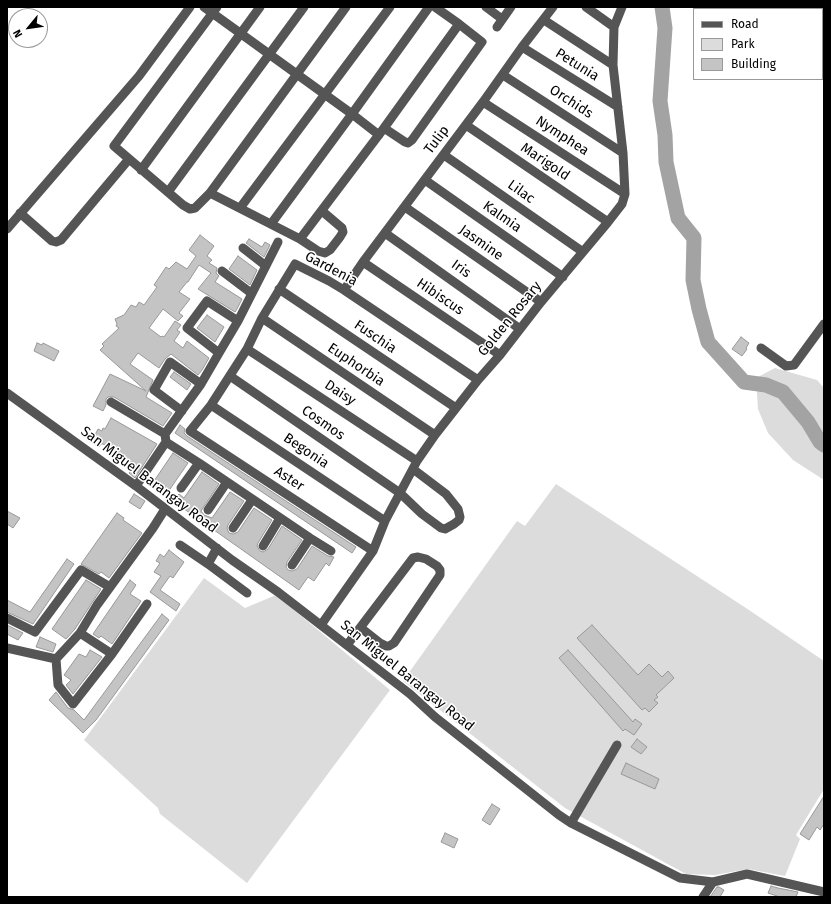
<!DOCTYPE html>
<style>
body{margin:0}
#map{position:relative;width:831px;height:904px;overflow:hidden;background:#fff;font-family:"Fira Sans",sans-serif}
canvas{display:block}
.frame{position:absolute;inset:0;border:8px solid #000;pointer-events:none}
.legend{position:absolute;left:693px;top:8px;width:130px;height:72px;box-sizing:border-box;background:#fff;border:1px solid #999;margin:0;padding:5px 7px;list-style:none;font-size:12px;color:#000}
.legend li{display:flex;align-items:center;gap:8px;height:20px}
.legend b{width:20px;border:1px solid #999}
.north{position:absolute;left:8px;top:8px;width:40px;height:40px;box-sizing:border-box;background:#fff;border:1px solid #999;border-radius:50%;rotate:241deg;font-size:11px;font-weight:700;line-height:16px;text-align:center;color:#000}
.north::after{content:'';display:block;margin:auto;width:14px;height:18px;background:#000;clip-path:polygon(50% 0,100% 100%,50% 72%,0 100%)}
</style>
<div id="map">
<canvas width="831" height="904"></canvas>
<div class="frame"></div>
<ul class="legend">
<li><b style="height:5px;background:#555"></b>Road</li>
<li><b style="height:11px;background:#dcdcdc"></b>Park</li>
<li><b style="height:11px;background:#c4c4c4"></b>Building</li>
</ul>
<div class="north">N</div>
</div>
<script>
const context = document.querySelector('canvas').getContext('2d');
context.lineJoin = 'round';
function fill(path, color) { context.fillStyle = color; context.fill(path, 'evenodd'); }
const toPath = rows => new Path2D(rows.map(r => 'M' + r).join(''));
function stroke(path, color, width, dash) { context.strokeStyle = color; context.lineWidth = width; context.lineCap = dash ? 'butt' : 'round'; context.setLineDash(dash || []); context.stroke(path); }
function drawText(font, color, halo, rows, align = 'center') {
  context.font = font + ' "Fira Sans",sans-serif'; context.lineWidth = 3; context.setLineDash([]); context.textBaseline = 'middle'; context.strokeStyle = halo; context.fillStyle = color; for (const [text, x, y, turn = 0] of rows) {
    context.save(); context.translate(x, y); context.rotate((+turn || 0) * Math.PI / 180); context.textAlign = isNaN(turn) ? turn : align; if (halo) context.strokeText(text, 0, 0); context.fillText(text, 0, 0); context.restore();
  }
}
fill(toPath([
 [778,7,824,7,824,60,822,56,822,9,780,9],
 [775,368,817,380,824,388,824,480,793,460,768,433,758,409,756,378],
 [556,484,749,610,824,661,824,789,796,835,800,839,785,876,748,869,715,875,686,874,565,808,403,681,517,521,525,526],
 [204,578,245,608,276,595,390,690,247,883,160,814,158,808,84,740]
]), '#dcdcdc');
stroke(toPath([
 [662,7,665,28,660,101,665,135,666,162,678,218,694,238,693,280,699,309,708,342,744,382,766,385,783,392,808,422,820,442,824,445]
]), '#a3a3a3', 15);
const building = toPath([
 [200,235,214,246,207,256,212,260,209,263,217,268,216,273,219,276,215,282,242,299,237,309,235,312,198,289,211,273,199,265,188,282,187,282,179,292,190,299,179,313,183,316,178,321,163,309,149,328,161,337,162,336,164,337,175,321,181,325,177,330,180,332,174,341,183,348,187,341,209,358,202,370,198,375,171,354,165,359,159,368,138,353,130,364,153,380,146,397,172,413,163,426,114,397,108,397,106,399,106,405,103,411,93,406,110,374,146,391,100,350,104,346,102,344,119,328,116,326,117,324,115,319,124,315,131,305,136,307,139,302,144,305,157,287,154,285,166,267,169,269,176,262,187,269,196,256,189,250,200,235],
 [249,239,262,247,265,242,270,245,264,257,246,243,249,239],
 [238,256,257,270,250,285,229,269,238,256],
 [207,315,224,327,215,342,197,328,207,315],
 [741,337,749,343,746,348,747,349,742,356,732,349,741,337],
 [37,343,42,345,43,343,59,351,54,361,34,351,37,343],
 [174,372,191,384,187,390,170,377,174,372],
 [111,418,157,444,135,478,129,473,132,469,124,464,125,461,116,455,118,452,103,444,101,444,99,447,89,441,93,434,95,435,98,429,102,431,103,428,105,429,111,418],
 [180,425,185,429,184,433,187,436,356,547,352,553,175,433,180,425],
 [173,453,188,463,168,492,160,486,159,489,152,484,173,453],
 [202,472,219,484,201,511,204,515,212,518,230,492,244,501,228,525,227,528,229,533,233,534,238,532,254,508,272,520,258,543,257,546,260,551,263,552,268,549,282,526,302,540,287,562,286,567,288,570,292,571,297,569,312,546,328,556,334,557,329,566,326,563,314,581,308,577,299,590,173,501,179,494,184,498,202,472],
 [134,494,145,501,140,509,129,502,134,494],
 [7,511,20,518,13,528,7,524,7,511],
 [117,513,124,518,123,520,142,533,109,578,101,572,99,574,81,564,117,513],
 [169,550,184,562,173,578,170,576,160,590,180,604,176,611,150,592,161,576,154,572,160,563,156,561,160,554,164,557,169,550],
 [67,559,74,564,33,624,7,612,7,600,30,612,67,559],
 [86,580,101,589,75,629,66,639,52,629,86,580],
 [130,580,136,585,130,594,141,601,112,644,101,636,99,638,93,634,130,580],
 [162,614,169,620,96,720,83,733,49,700,56,692,68,708,74,710,84,720,162,614],
 [7,625,23,633,18,640,7,634,7,625],
 [592,625,638,675,649,664,662,677,668,671,674,678,656,695,658,697,654,700,658,703,649,712,645,708,642,710,577,638,592,625],
 [40,637,56,644,53,652,36,647,40,637],
 [90,650,102,657,73,694,66,685,71,680,64,675,79,654,86,657,90,650],
 [568,650,633,722,635,719,642,724,634,735,625,729,623,731,559,658,568,650],
 [637,739,647,747,641,754,631,747,637,739],
 [626,763,659,779,655,789,621,774,626,763],
 [824,796,824,824,820,830,817,827,809,840,800,834,824,796],
 [492,804,500,809,490,825,482,820,492,804],
 [445,833,458,839,454,848,441,842,445,833],
 [771,886,778,888,798,892,796,897,780,897,768,893,771,886],
 [717,887,719,887,724,890,720,897,710,897,717,887]
]);
fill(building, '#c4c4c4');
stroke(building, '#999', 1);
stroke(toPath([
 [204,7,352,114,429,7],
 [217,7,114,146,183,205,190,209,195,208,210,193,300,239,384,128],
 [435,7,459,24,482,42,412,140,408,143,405,142,384,128,459,24],
 [486,7,502,19],
 [586,7,614,27],
 [544,20,613,65],
 [497,27,511,7],
 [522,47,618,107],
 [503,75,623,153],
 [483,102,625,194],
 [466,125,608,222],
 [444,155,583,252],
 [141,170,260,7],
 [425,180,563,277],
 [168,192,304,7],
 [210,193,346,7],
 [405,207,541,302],
 [240,208,390,7],
 [20,213,52,241,56,242,61,240,129,159],
 [271,224,352,114,379,135],
 [7,229,139,76,190,7],
 [385,233,520,329],
 [300,239,318,251,325,253,330,250,340,237,343,232,342,228,322,211],
 [243,248,266,266],
 [363,262,500,355],
 [222,271,251,293],
 [279,289,456,408],
 [344,290,363,262,483,102,522,47,553,7],
 [262,318,435,435],
 [761,348,786,366,794,365,824,324],
 [247,349,417,461],
 [219,353,187,328,207,301,238,321],
 [230,376,400,493,422,514,441,528,445,529,454,524,459,520,460,517,458,509,446,494,413,469],
 [7,393,136,486,232,560,278,592,410,694,435,717,559,815,571,823,680,878,713,882,747,874,824,892],
 [111,402,165,434,166,442,199,463,310,538,331,551],
 [211,405,385,521],
 [182,411,154,390,170,362,201,384],
 [165,434,201,384,219,353,238,321,278,242],
 [136,486,166,442],
 [181,488,199,463],
 [208,510,227,482],
 [233,528,252,500],
 [180,545,208,564,217,548],
 [263,546,280,518],
 [373,551,190,431,211,405,247,349,262,318,295,264,329,281,344,290,478,380],
 [208,564,247,593],
 [292,565,310,538],
 [147,604,112,654,73,704,58,685,56,659,80,633,97,605,153,528,165,509],
 [7,618,35,632,81,570,110,587],
 [321,625,373,551,385,521,417,461,435,435,478,380,500,355,541,302,608,222,622,204,625,194,623,153,613,65,614,27,622,7],
 [80,633,112,654],
 [347,645,413,558,418,557,426,559,437,566,440,570,440,575,394,643,389,646,386,646,380,643,361,628],
 [7,648,56,659],
 [571,823,617,745],
 [703,897,713,882]
]), '#555', 9);
drawText('14px', '#000', '#fff', [
 ["Petunia",577,65,32],
 ["Orchids",571,102,33],
 ["Nymphea",562,136,33],
 ["Tulip",437,140,-53],
 ["Marigold",545,162,34],
 ["Lilac",521,192,35],
 ["Kalmia",502,217,35],
 ["Jasmine",481,243,35],
 ["Gardenia",331,269,28],
 ["Iris",461,269,35],
 ["Hibiscus",440,297,34],
 ["Golden Rosary",510,319,-51],
 ["Fuschia",375,337,34],
 ["Euphorbia",356,365,34],
 ["Daisy",340,393,33],
 ["Cosmos",323,423,35],
 ["Begonia",306,451,34],
 ["Aster",289,479,33],
 ["San Miguel Barangay Road",149,480,37],
 ["San Miguel Barangay Road",407,676,39]
]);
</script>
